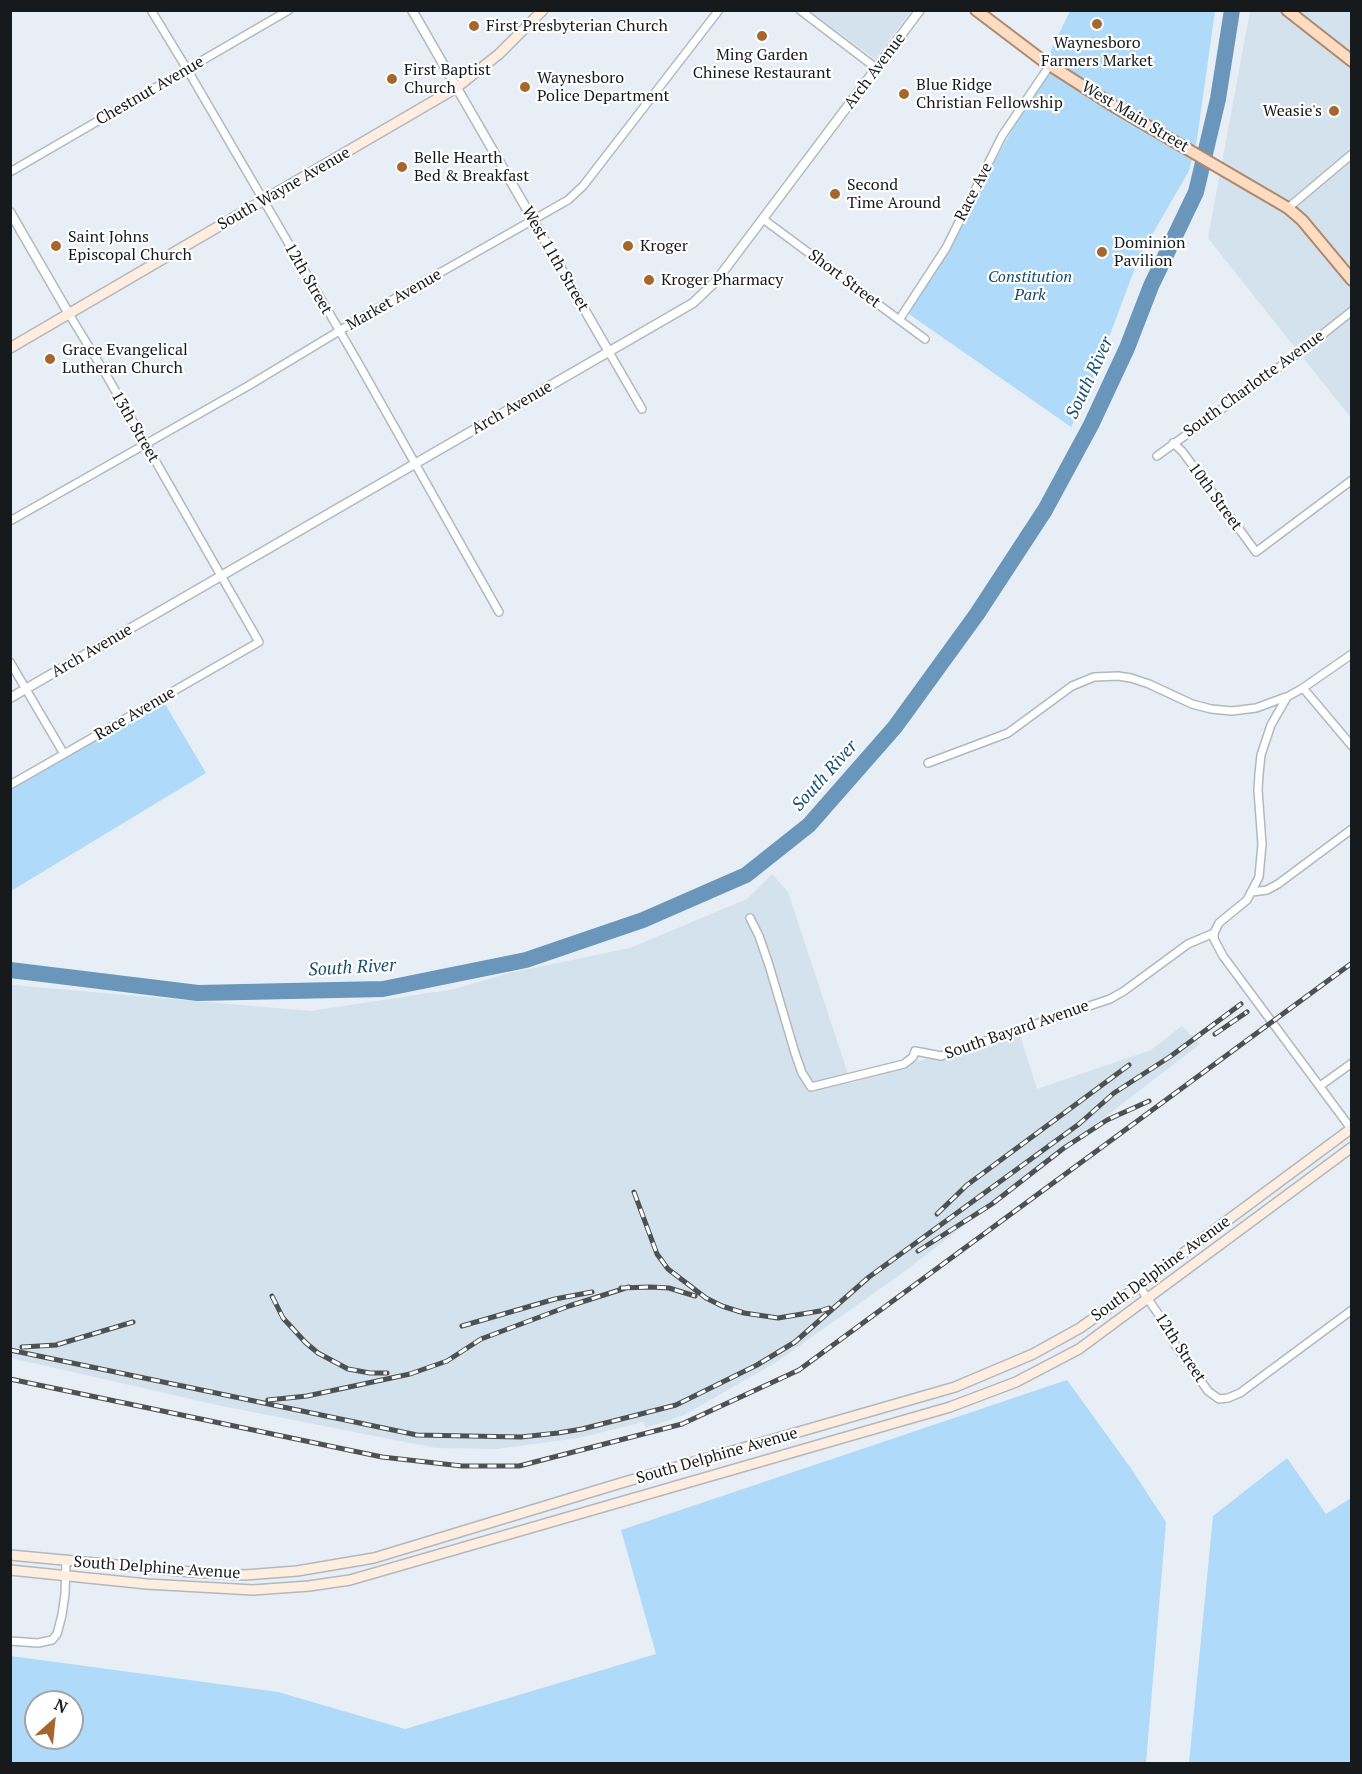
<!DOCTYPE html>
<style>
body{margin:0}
#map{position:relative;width:1362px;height:1774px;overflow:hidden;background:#e7eef5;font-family:"PT Serif",serif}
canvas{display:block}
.frame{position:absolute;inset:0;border:12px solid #171a1c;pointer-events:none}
.north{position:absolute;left:24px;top:1690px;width:60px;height:60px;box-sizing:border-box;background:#fff;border:2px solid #a2a3a4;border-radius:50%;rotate:27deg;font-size:16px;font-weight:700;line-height:24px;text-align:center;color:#171a1c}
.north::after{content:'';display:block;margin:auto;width:21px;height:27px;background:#a6662e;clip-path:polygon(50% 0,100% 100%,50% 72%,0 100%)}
</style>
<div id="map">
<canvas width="1362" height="1774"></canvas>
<div class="frame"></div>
<div class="north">N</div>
</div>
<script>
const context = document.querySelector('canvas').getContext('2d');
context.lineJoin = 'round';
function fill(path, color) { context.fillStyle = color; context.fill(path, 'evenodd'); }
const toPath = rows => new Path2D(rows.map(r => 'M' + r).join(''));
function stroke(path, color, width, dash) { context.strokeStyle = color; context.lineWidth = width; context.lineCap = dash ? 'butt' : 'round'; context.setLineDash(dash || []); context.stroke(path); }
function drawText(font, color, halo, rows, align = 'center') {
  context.font = font + ' "PT Serif",serif'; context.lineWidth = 4.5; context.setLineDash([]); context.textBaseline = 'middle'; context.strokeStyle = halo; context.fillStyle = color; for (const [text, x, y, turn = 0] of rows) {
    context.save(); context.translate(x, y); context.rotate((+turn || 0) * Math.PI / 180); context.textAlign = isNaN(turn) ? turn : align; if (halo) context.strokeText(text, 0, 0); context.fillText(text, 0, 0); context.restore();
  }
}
fill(toPath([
 [809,11,911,11,875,59],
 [1250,11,1351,11,1351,418,1208,238],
 [772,874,788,892,851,1083,1018,1029,1037,1089,1151,1050,1182,1026,1200,1044,901,1274,775,1363,684,1415,646,1428,643,1422,579,1438,496,1449,436,1448,222,1406,11,1358,11,985,311,1011,455,989,509,973,630,948,747,899]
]), '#d3e2ed');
fill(toPath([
 [1070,11,1215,11,1197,139,1189,171,1139,257,1089,391,1071,427,909,314,1044,73,1052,48],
 [162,699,206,773,11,891,11,790],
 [1067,1380,1130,1467,1166,1522,1146,1763,11,1763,11,1656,278,1692,405,1729,656,1654,621,1530],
 [36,1702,72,1702,72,1738,36,1738],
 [1287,1458,1326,1514,1351,1498,1351,1763,1189,1763,1213,1516]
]), '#b0dafa');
stroke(toPath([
 [10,970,198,993,383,989,526,960,643,920,746,875,809,825,895,727,977,614,1045,510,1091,425,1127,348,1151,286,1196,192,1218,99,1232,10]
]), '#6996ba', 16);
const minor = toPath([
 [151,10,187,69,356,359,499,612],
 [800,10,876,68],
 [10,172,289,10],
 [1288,208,1352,154],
 [763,219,925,339],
 [899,320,946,248,1002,136,1050,65],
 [609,352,642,409],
 [1173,443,1182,451,1256,552,1352,480],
 [1157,456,1304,349,1352,311],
 [10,521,248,386,364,316,568,200,583,186,719,10],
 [1352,654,1303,688,1287,697,1271,725,1261,755,1259,774,1258,790,1262,844,1259,877,1247,900,1219,923,1214,933,1214,939,1223,956,1352,1130],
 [10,662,64,754],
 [1303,688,1352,746],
 [928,763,1008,733,1072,686,1094,677,1118,676,1131,678,1149,684,1192,704,1211,709,1232,711,1256,708,1286,697],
 [10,785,259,642,108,378,69,314],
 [1252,892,1267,890,1278,884,1352,829],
 [750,918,759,936,769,965,795,1053,802,1073,811,1087,904,1064,913,1057,915,1051,941,1056,1110,999,1124,991,1188,944,1214,933],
 [1320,1086,1352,1063],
 [1139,1286,1159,1315,1174,1343,1208,1391,1219,1399,1228,1398,1240,1393,1352,1310],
 [10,1641,38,1643,52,1640,57,1634,62,1615,65,1594,66,1561]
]);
const tertiary = toPath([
 [412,10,609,352],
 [10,212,69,314],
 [10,698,693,303,716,281,920,10]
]);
const secondary = toPath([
 [10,348,456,88,499,54,543,10],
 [10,1555,191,1572,245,1575,297,1571,374,1558,621,1483,955,1387,1033,1354,1080,1328,1139,1286,1352,1128],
 [10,1570,147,1584,253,1590,309,1586,350,1580,950,1407,1016,1382,1079,1349,1352,1147]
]);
const primary = toPath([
 [976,10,1042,60,1117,108,1288,208,1302,220,1352,280],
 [1287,10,1352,61]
]);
stroke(minor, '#b1b8be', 10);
stroke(tertiary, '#b1b8be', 11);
stroke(secondary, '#b1b8be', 12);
stroke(primary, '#ad896d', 14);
stroke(minor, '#fff', 7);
stroke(tertiary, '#fff', 8);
stroke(secondary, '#ffeee0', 9);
stroke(primary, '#fedcc1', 10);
const rail = toPath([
 [1215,1034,1247,1012],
 [634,1192,657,1254,668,1269,706,1298,722,1306,744,1313,778,1318,820,1311,829,1308],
 [937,1214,967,1185,1129,1065],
 [918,1251,992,1204,1064,1148,1107,1120,1149,1101],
 [621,1288,650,1287,669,1288,695,1296],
 [272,1296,283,1318,306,1343,318,1353,348,1369,370,1373,387,1373],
 [462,1326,555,1299,592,1292],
 [22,1347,56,1345,133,1322],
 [10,1350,417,1435,521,1437,558,1433,582,1429,676,1405,757,1365,795,1342,869,1277,1079,1124,1114,1093,1171,1056,1241,1004],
 [10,1379,382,1457,462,1466,519,1466,682,1424,799,1370,1352,963],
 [268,1400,307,1396,410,1374,447,1361,481,1339,569,1306,629,1287]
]);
stroke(rail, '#4d5154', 5);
stroke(rail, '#fff', 3, [9]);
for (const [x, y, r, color] of [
 [1097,24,6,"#a6662e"],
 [474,26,6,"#a6662e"],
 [762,36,6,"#a6662e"],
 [392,79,6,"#a6662e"],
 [525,87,6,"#a6662e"],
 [904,94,6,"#a6662e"],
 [1334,111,6,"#a6662e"],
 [402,167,6,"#a6662e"],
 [835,194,6,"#a6662e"],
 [56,246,6,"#a6662e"],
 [628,246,6,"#a6662e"],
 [1102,252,6,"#a6662e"],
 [649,280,6,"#a6662e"],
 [50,359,6,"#a6662e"]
]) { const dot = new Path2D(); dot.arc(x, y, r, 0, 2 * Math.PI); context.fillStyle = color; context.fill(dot); stroke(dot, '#fff', 2); }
drawText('16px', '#171a1c', '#fff', [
 ["First Presbyterian Church",486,26],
 ["Waynesboro",1097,43,"center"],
 ["Farmers Market",1097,61,"center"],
 ["Ming Garden",762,55,"center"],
 ["Chinese Restaurant",762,73,"center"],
 ["First Baptist",404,70],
 ["Church",404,88],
 ["Waynesboro",537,78],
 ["Police Department",537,96],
 ["Blue Ridge",916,85],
 ["Christian Fellowship",916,103],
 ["Weasie's",1322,111,"right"],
 ["Belle Hearth",414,158],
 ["Bed & Breakfast",414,176],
 ["Second",847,185],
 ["Time Around",847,203],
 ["Saint Johns",68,237],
 ["Episcopal Church",68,255],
 ["Dominion",1114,243],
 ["Pavilion",1114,261],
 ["Kroger",640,246],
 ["Kroger Pharmacy",661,280],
 ["Grace Evangelical",62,350],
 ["Lutheran Church",62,368]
], 'left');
drawText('16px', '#171a1c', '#fff', [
 ["Arch Avenue",875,71,-53],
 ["Chestnut Avenue",150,91,-30],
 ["West Main Street",1135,117,31],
 ["South Wayne Avenue",284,189,-30],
 ["Race Ave",974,192,-63],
 ["West 11th Street",555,259,60],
 ["12th Street",308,279,60],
 ["Short Street",844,279,37],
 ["Market Avenue",394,300,-30],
 ["South Charlotte Avenue",1254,384,-36],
 ["Arch Avenue",512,408,-30],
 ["13th Street",135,427,60],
 ["10th Street",1215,497,54],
 ["Arch Avenue",92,651,-30],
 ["Race Avenue",135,714,-30],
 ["South Bayard Avenue",1017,1030,-19],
 ["South Delphine Avenue",1161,1269,-36],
 ["12th Street",1180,1348,57],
 ["South Delphine Avenue",717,1456,-16],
 ["South Delphine Avenue",157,1568,4]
]);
drawText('italic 16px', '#144b6f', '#fff', [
 ["Constitution",1030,277],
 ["Park",1030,295]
]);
drawText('italic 18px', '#184f72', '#fff', [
 ["South River",1090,378,-65],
 ["South River",825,776,-48],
 ["South River",352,968,-3]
]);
</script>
